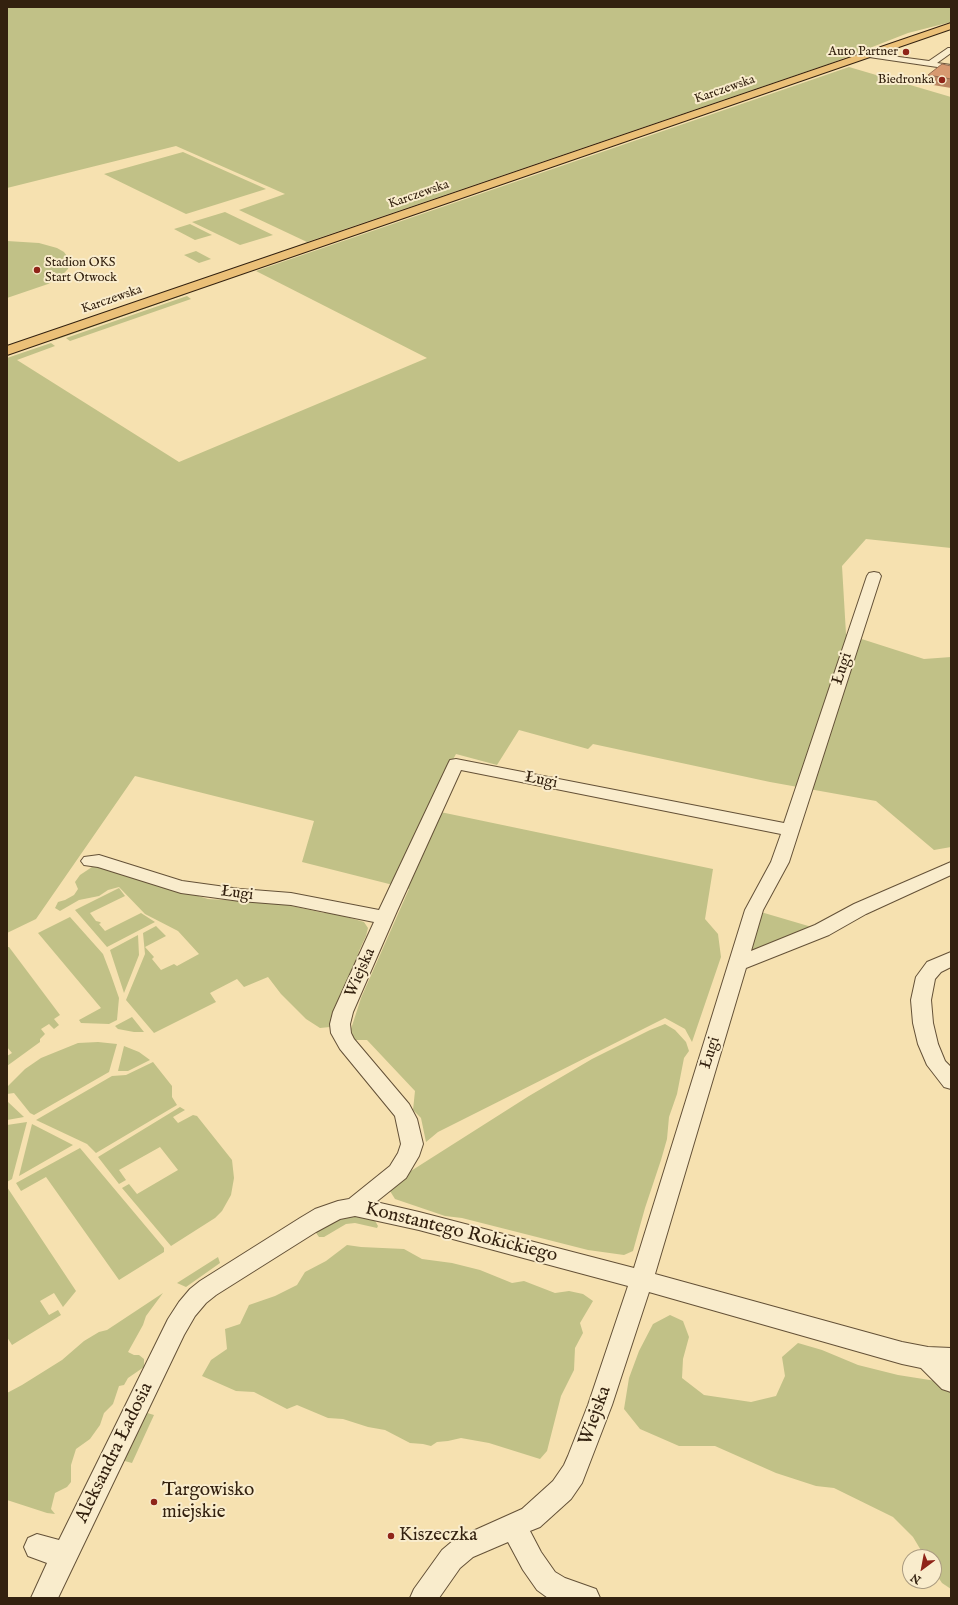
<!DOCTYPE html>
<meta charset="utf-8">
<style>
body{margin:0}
#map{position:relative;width:958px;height:1605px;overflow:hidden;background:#f6e1b0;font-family:"IM FELL English",serif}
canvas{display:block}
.frame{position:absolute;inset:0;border:8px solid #33210f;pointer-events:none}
.north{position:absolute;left:902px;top:1549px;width:40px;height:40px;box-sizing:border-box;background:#f9eccc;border:1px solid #aa9b80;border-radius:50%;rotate:212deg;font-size:11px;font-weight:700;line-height:16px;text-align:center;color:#33210f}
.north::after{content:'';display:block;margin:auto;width:14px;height:18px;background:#8f2418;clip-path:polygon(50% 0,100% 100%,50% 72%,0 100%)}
</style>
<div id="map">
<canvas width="958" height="1605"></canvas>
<div class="frame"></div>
<div class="north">N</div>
</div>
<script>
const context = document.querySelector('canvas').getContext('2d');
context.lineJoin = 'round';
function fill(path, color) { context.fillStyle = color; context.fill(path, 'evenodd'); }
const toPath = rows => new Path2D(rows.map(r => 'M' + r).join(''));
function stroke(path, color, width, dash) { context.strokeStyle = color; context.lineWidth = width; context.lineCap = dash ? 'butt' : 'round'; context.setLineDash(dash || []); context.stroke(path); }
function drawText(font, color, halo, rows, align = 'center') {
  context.font = font + ' "IM FELL English",serif'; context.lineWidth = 4; context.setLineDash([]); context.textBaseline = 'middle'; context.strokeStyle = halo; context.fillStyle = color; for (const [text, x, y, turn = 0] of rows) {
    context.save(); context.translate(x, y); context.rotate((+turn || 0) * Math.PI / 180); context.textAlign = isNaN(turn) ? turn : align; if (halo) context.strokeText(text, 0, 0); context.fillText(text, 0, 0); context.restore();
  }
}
fill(toPath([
 [7,7,951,7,951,22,908,33,834,62,307,242,239,210,285,194,176,146,7,188],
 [849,67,951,97,951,548,866,539,842,566,846,634,924,659,951,657,951,847,934,850,876,801,770,782,593,744,588,749,519,730,497,765,456,754,426,809,713,869,705,919,718,934,721,957,692,1042,685,1029,665,1018,438,1132,426,1142,421,1118,413,1110,415,1091,367,1040,354,1040,351,1029,361,998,409,889,302,862,314,821,135,776,36,919,7,933,7,358,51,343,55,346,17,360,179,462,427,358,256,271],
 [183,152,266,189,186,214,104,174],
 [225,212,273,235,240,245,192,222],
 [190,224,212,235,195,240,174,229],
 [7,241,39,243,57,248,64,252,69,259,68,269,59,278,48,284,7,298],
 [196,251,211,259,199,263,184,255],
 [178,295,184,295,55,340,53,339],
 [187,296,191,299,70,341,66,338],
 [101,866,208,899,278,903,324,913,327,911,364,922,368,928,366,936,359,951,356,965,334,1008,330,1027,320,1028,306,1019,281,994,268,977,244,987,237,979,210,993,216,1002,154,1033,126,1000,145,954,143,933,156,926,166,936,145,947,154,957,152,959,161,970,174,964,177,966,199,954,178,931,145,914,119,887,108,890,99,896,79,900,60,911,55,908,58,902,65,900,74,895,78,889,75,882,80,875,92,867],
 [119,888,125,896,90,913,96,921,100,922,101,923,99,924,105,931,141,913,155,922,107,947,75,910],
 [754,910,822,930,737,964],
 [70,917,103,954,111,975,119,998,117,1020,109,1024,81,1023,79,1020,101,1008,38,933],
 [138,935,139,955,124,993,110,950],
 [7,947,9,947,60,1015,54,1019,59,1025,54,1029,49,1024,41,1029,45,1034,40,1039,40,1042,7,1066,7,1056,12,1053,7,1047],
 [132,1017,144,1032,134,1032,118,1029,115,1026],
 [665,1024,675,1030,686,1042,689,1051,684,1058,677,1094,669,1117,667,1139,661,1160,645,1208,633,1251,624,1255,588,1250,462,1218,445,1216,395,1199,390,1191,392,1183,529,1096,592,1059,650,1030],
 [98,1042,117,1044,109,1072,34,1115,30,1113,14,1093,7,1094,7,1087,25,1069,41,1058,78,1043],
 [124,1046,139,1052,150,1060,128,1071,118,1071],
 [153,1062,172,1086,172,1097,177,1105,96,1153,87,1144,36,1120,112,1076,126,1075],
 [7,1101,24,1117,7,1120],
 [180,1107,185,1110,173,1117,178,1123,193,1115,197,1116,232,1160,234,1178,231,1195,222,1211,215,1218,171,1246,122,1188,129,1184,137,1194,178,1170,160,1147,119,1170,126,1180,119,1184,98,1157],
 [27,1122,12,1179,7,1182,7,1125],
 [32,1124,73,1145,19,1176],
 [80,1148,164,1248,164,1252,119,1280,46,1177,21,1191,16,1183],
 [7,1187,76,1291,63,1307,54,1293,40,1301,49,1315,58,1310,61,1315,12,1345,7,1337],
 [356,1215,374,1219,378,1226,377,1228,355,1223,346,1224,324,1237,319,1237,314,1230,332,1222],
 [347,1245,361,1247,404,1249,422,1259,452,1263,480,1270,512,1283,524,1281,555,1293,569,1291,583,1294,593,1301,580,1323,583,1333,575,1348,574,1370,561,1396,547,1451,540,1459,489,1443,461,1438,448,1441,437,1442,431,1446,423,1444,410,1443,385,1430,368,1427,343,1419,328,1418,297,1405,287,1409,254,1392,236,1391,202,1376,211,1360,227,1349,225,1329,240,1324,249,1305,275,1296,297,1285,305,1272,326,1261],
 [218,1257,220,1263,186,1287,177,1283],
 [163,1293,146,1316,143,1325,128,1352,134,1355,139,1355,144,1359,144,1367,128,1378,124,1385,119,1386,113,1404,104,1413,100,1425,90,1439,76,1449,71,1465,71,1482,67,1487,55,1493,51,1509,55,1514,47,1513,7,1500,7,1393,22,1385,62,1360,84,1341,99,1332,107,1330],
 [670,1315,683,1321,689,1337,683,1359,682,1378,704,1395,751,1402,776,1396,785,1376,782,1357,798,1343,822,1350,858,1365,898,1375,936,1381,951,1380,951,1589,942,1583,934,1571,934,1557,925,1557,913,1537,893,1517,834,1488,816,1486,776,1473,715,1446,679,1446,640,1429,624,1409,629,1378,639,1351,653,1324],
 [144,1412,154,1415,132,1463,121,1460]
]), '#c1c187');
const minor = toPath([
 [948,48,951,48,951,53,937,63,951,65,951,69,869,57,865,55,869,53,929,61,948,48],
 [874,572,879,573,881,576,789,862,763,910,751,951,815,925,854,904,951,862,951,875,866,914,829,935,746,968,655,1274,902,1342,928,1347,951,1348,951,1392,942,1389,921,1368,902,1364,649,1292,612,1405,582,1483,571,1499,540,1527,530,1531,541,1552,555,1572,565,1578,596,1589,600,1598,548,1598,537,1590,523,1570,508,1542,473,1557,460,1568,439,1598,410,1598,414,1589,442,1550,455,1539,522,1509,553,1481,564,1465,568,1456,588,1405,628,1286,419,1230,355,1216,340,1219,316,1232,216,1295,206,1303,195,1316,184,1335,58,1598,31,1598,47,1563,28,1556,24,1547,28,1538,37,1534,59,1540,168,1319,179,1302,190,1289,200,1281,300,1218,315,1209,338,1201,349,1199,390,1166,398,1153,401,1144,395,1116,340,1049,331,1033,330,1024,333,1012,374,922,291,905,240,901,181,893,98,867,84,865,81,861,84,857,99,855,182,881,240,889,291,893,379,910,448,764,450,760,456,759,784,823,867,576,869,573,874,572],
 [461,770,781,834,771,862,745,910,634,1268,419,1212,376,1202,406,1178,419,1156,423,1144,417,1119,409,1104,354,1039,351,1033,350,1024,353,1012,397,911,461,770],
 [951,952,951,967,941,972,935,979,931,1000,933,1023,938,1044,945,1061,951,1067,951,1089,944,1087,927,1065,918,1044,913,1023,911,1000,916,977,927,962,951,952]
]);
const major = toPath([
 [951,23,951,29,7,355,7,346,951,23]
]);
stroke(minor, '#645137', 2);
stroke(major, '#33210f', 2);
fill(minor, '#f9eccc');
fill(major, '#ebc078');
fill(toPath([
 [951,66,951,88,927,84,928,75]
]), '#b98460');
const building = toPath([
 [942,64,951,66,951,79,928,75,942,64]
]);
fill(building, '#d79970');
stroke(building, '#966b4e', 1);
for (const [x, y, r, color] of [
 [906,52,4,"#8f2418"],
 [942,80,4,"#8f2418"],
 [37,270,4,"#8f2418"],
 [154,1502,4,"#8f2418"],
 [391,1536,4,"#8f2418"]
]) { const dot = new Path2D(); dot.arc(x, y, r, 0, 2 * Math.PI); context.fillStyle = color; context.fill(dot); stroke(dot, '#f9eccc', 1.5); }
drawText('13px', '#33210f', '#f9eccc', [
 ["Auto Partner",898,52],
 ["Biedronka",934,80],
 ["Stadion OKS",45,263,"left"],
 ["Start Otwock",45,278,"left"]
], 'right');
drawText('13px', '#33210f', '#f9eccc', [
 ["Karczewska",725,90,-19],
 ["Karczewska",419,195,-19],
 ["Karczewska",112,300,-19]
]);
drawText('16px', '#33210f', '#f9eccc', [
 ["Ługi",843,669,-72],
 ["Ługi",541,781,11],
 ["Ługi",237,894,7],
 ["Wiejska",361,973,-66],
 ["Ługi",711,1053,-73]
]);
drawText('19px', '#33210f', '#f9eccc', [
 ["Konstantego Rokickiego",461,1233,14],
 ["Wiejska",596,1416,-70],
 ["Aleksandra Ładosia",115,1453,-64]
]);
drawText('19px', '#33210f', '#f9eccc', [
 ["Targowisko",162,1491],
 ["miejskie",162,1513],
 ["Kiszeczka",399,1536]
], 'left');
</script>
